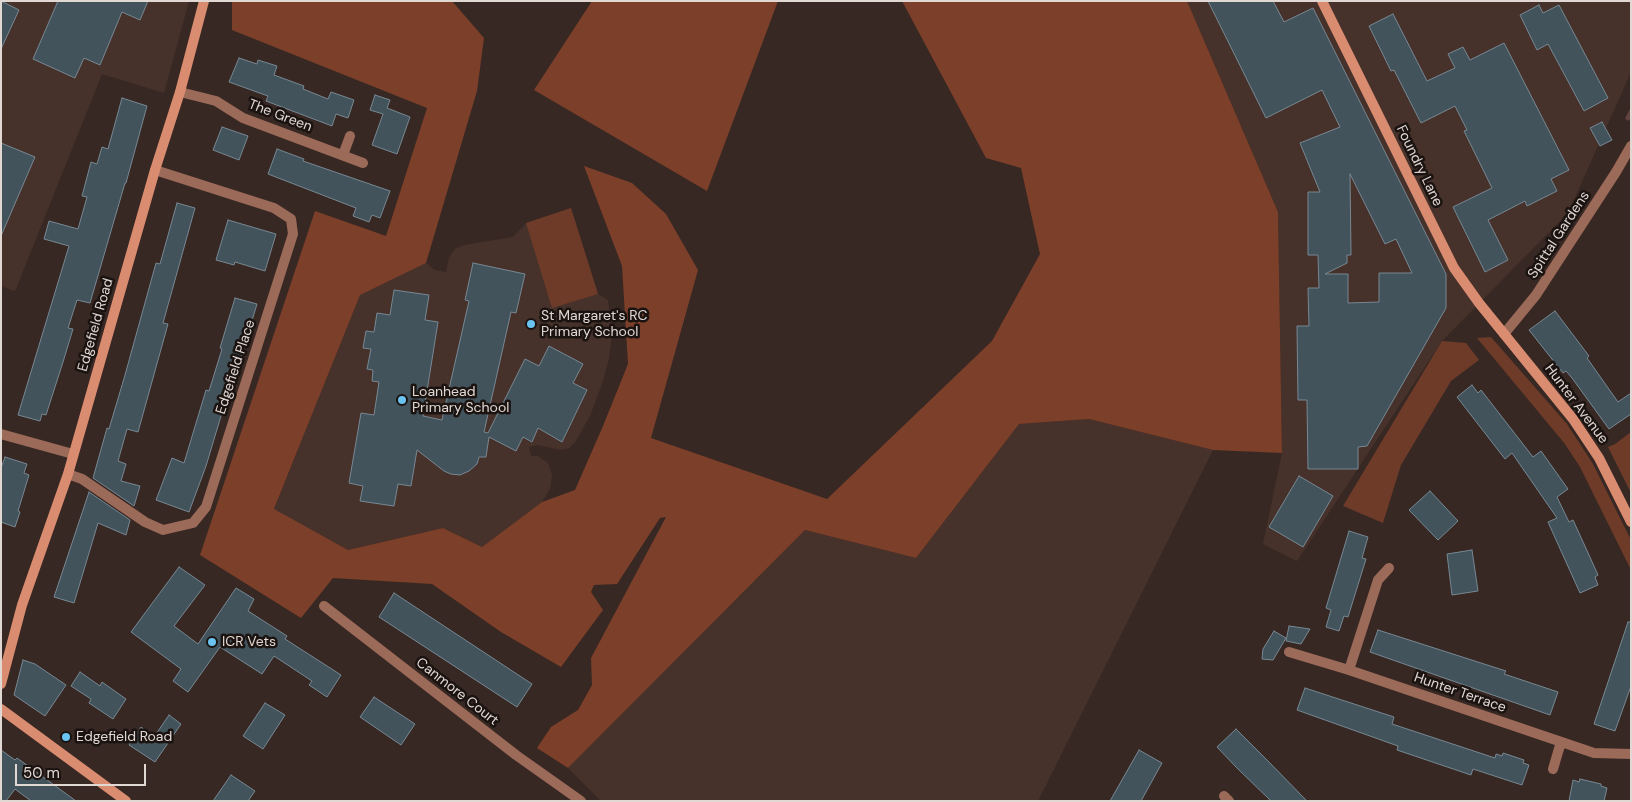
<!DOCTYPE html>
<style>
body{margin:0}
#map{position:relative;width:1632px;height:802px;overflow:hidden;background:#382823;font-family:"DM Sans",sans-serif}
canvas{display:block}
.frame{position:absolute;inset:0;border:2px solid #e1d7d3;pointer-events:none}
.scale{position:absolute;left:15px;top:764px;width:131px;height:22px;box-sizing:border-box;border:2px solid #e1d7d3;border-top:0;padding-left:6px;font-size:15px;line-height:18px;white-space:nowrap;color:#e1d7d3;-webkit-text-stroke:4px #1a1310;paint-order:stroke}
</style>
<div id="map">
<canvas width="1632" height="802"></canvas>
<div class="frame"></div>
<div class="scale">50 m</div>
</div>
<script>
const context = document.querySelector('canvas').getContext('2d');
context.lineJoin = 'round';
function fill(path, color) { context.fillStyle = color; context.fill(path, 'evenodd'); }
const toPath = rows => new Path2D(rows.map(r => 'M' + r).join(''));
function stroke(path, color, width, dash) { context.strokeStyle = color; context.lineWidth = width; context.lineCap = dash ? 'butt' : 'round'; context.setLineDash(dash || []); context.stroke(path); }
function drawText(font, color, halo, rows, align = 'center') {
  context.font = font + ' "DM Sans",sans-serif'; context.lineWidth = 5; context.setLineDash([]); context.textBaseline = 'middle'; context.strokeStyle = halo; context.fillStyle = color; for (const [text, x, y, turn = 0] of rows) {
    context.save(); context.translate(x, y); context.rotate((+turn || 0) * Math.PI / 180); context.textAlign = isNaN(turn) ? turn : align; if (halo) context.strokeText(text, 0, 0); context.fillText(text, 0, 0); context.restore();
  }
}
fill(toPath([
 [1,1,189,1,164,93,102,74,15,291,1,286],
 [1187,1,1631,1,1631,72,1568,213,1442,341,1297,561,1263,544,1282,453,1278,212],
 [571,208,598,294,608,300,612,335,609,358,603,381,590,416,575,442,569,448,561,450,538,445,529,447,531,456,538,456,548,463,552,475,550,489,542,502,482,547,443,528,348,550,274,510,360,294,426,263,435,270,446,272,449,258,455,249,465,245,513,237,526,223],
 [1089,419,1213,450,1038,801,601,801,568,768,805,530,916,558,1019,424]
]), '#47322b');
fill(toPath([
 [571,208,598,294,552,308,526,223],
 [1491,337,1567,424,1593,464,1631,540,1631,570,1580,467,1565,444,1477,338],
 [1442,341,1466,343,1479,360,1451,381,1401,465,1383,523,1343,506],
 [1631,432,1631,493,1608,447,1615,444]
]), '#6e3b29');
fill(toPath([
 [232,1,452,1,484,38,477,91,426,263,360,295,274,509,348,550,443,528,482,547,542,502,575,490,603,426,628,364,622,266,584,166,632,183,666,214,698,270,651,438,827,499,992,341,1040,254,1021,168,986,158,902,1,1187,1,1278,212,1282,453,1213,450,1089,419,1019,424,916,558,805,530,568,768,537,748,551,727,578,710,592,685,591,658,666,517,660,518,617,584,594,585,591,592,603,610,561,667,501,632,432,584,333,578,301,618,200,555,315,211,386,236,427,108,232,30],
 [592,1,778,1,707,191,534,90]
]), '#7c3f29');
stroke(toPath([
 [1628,118,1631,112]
]), '#62433f', 5);
const building = toPath([
 [1,1,19,10,1,49,1,1],
 [58,1,148,1,140,20,122,12,100,65,84,58,75,78,33,59,58,1],
 [1208,1,1273,1,1284,22,1313,8,1446,274,1446,308,1367,446,1358,447,1358,469,1308,469,1307,400,1298,400,1297,326,1309,326,1308,288,1319,288,1318,255,1308,255,1308,192,1320,192,1300,143,1340,127,1322,90,1266,118,1208,1],
 [1350,174,1385,244,1396,239,1412,273,1379,273,1379,302,1348,303,1348,274,1325,274,1347,263,1347,255,1351,255,1350,174],
 [1539,5,1543,13,1559,5,1608,98,1584,111,1548,44,1537,50,1520,15,1539,5],
 [1393,14,1427,81,1455,68,1448,54,1463,47,1470,60,1504,43,1569,170,1551,179,1557,191,1527,206,1525,201,1488,220,1508,260,1485,272,1453,207,1492,188,1464,131,1467,130,1455,106,1421,123,1394,70,1391,71,1369,26,1393,14],
 [239,58,257,64,258,60,277,66,274,75,304,86,303,89,328,99,331,92,354,100,348,118,336,114,332,126,266,101,268,96,229,82,239,58],
 [375,95,390,100,387,108,410,117,397,154,372,145,383,114,370,110,375,95],
 [122,98,147,106,126,183,125,183,90,303,77,300,68,328,73,329,63,362,46,415,42,414,40,421,18,415,69,246,44,239,49,221,78,229,87,197,82,196,91,162,97,164,102,147,108,149,122,98],
 [1602,122,1612,140,1600,146,1590,128,1602,122],
 [222,127,248,136,239,160,213,150,222,127],
 [1,143,35,157,1,236,1,143],
 [277,149,304,159,303,161,390,191,380,218,372,215,369,222,353,216,356,208,268,174,277,149],
 [177,203,195,208,163,323,168,324,138,432,127,429,118,461,126,464,121,481,140,486,134,506,93,478,107,428,109,429,125,375,156,263,160,264,177,203],
 [228,220,276,234,265,271,235,262,234,265,216,260,228,220],
 [473,263,525,274,516,313,511,312,484,432,488,433,525,359,539,366,549,346,583,364,573,383,587,390,562,442,538,428,532,442,523,437,516,451,489,437,486,457,479,457,477,464,469,471,460,475,451,474,444,471,417,450,411,486,398,484,394,506,360,501,363,486,349,483,361,413,374,415,379,382,372,381,373,370,367,369,371,349,363,348,366,331,374,332,377,313,390,315,394,290,429,295,425,320,438,322,423,416,442,420,469,301,465,300,473,263],
 [235,298,257,304,235,377,237,378,231,397,227,396,206,466,189,512,156,500,172,458,184,463,206,390,209,391,222,349,220,348,235,298],
 [1555,311,1589,356,1587,358,1618,402,1631,393,1631,414,1609,429,1572,378,1566,371,1563,373,1529,330,1555,311],
 [1472,385,1478,393,1481,390,1533,457,1541,451,1568,489,1557,497,1569,522,1573,520,1589,555,1598,575,1595,577,1598,585,1580,593,1548,522,1557,518,1512,453,1505,459,1457,397,1472,385],
 [5,457,27,464,24,473,29,475,18,511,20,512,15,527,1,522,1,468,5,457],
 [1299,476,1333,496,1303,547,1269,527,1299,476],
 [1430,491,1458,521,1438,540,1409,510,1430,491],
 [89,492,130,520,126,535,98,523,74,603,54,597,89,492],
 [1349,531,1368,537,1362,558,1366,559,1348,617,1344,616,1339,631,1326,627,1331,610,1326,608,1349,531],
 [1472,550,1478,591,1452,595,1447,554,1472,550],
 [179,567,205,585,174,626,198,644,236,588,254,599,248,611,287,636,285,639,341,675,327,697,309,685,312,681,274,656,262,674,220,647,188,692,173,681,181,669,131,632,179,567],
 [394,593,532,684,517,707,379,617,394,593],
 [1628,622,1631,622,1631,686,1615,731,1594,724,1628,622],
 [1289,626,1310,629,1301,644,1286,641,1289,626],
 [1378,630,1506,671,1504,674,1558,692,1550,715,1370,652,1378,630],
 [1274,631,1286,638,1273,660,1262,659,1263,649,1274,631],
 [23,660,35,664,66,685,45,716,14,695,23,660],
 [80,672,100,686,102,682,126,699,113,719,89,703,91,699,71,686,80,672],
 [1305,688,1394,717,1392,724,1495,758,1496,754,1502,756,1503,753,1524,760,1523,763,1529,765,1522,785,1473,769,1471,775,1397,750,1398,746,1297,710,1305,688],
 [374,697,415,724,401,745,360,717,374,697],
 [265,703,285,715,263,749,243,736,265,703],
 [169,715,181,724,155,762,129,745,141,727,154,737,169,715],
 [1236,729,1265,758,1307,801,1271,801,1237,768,1217,747,1236,729],
 [1,750,15,760,17,758,76,801,31,801,15,789,6,801,1,801,1,750],
 [1139,750,1162,763,1141,801,1110,801,1139,750],
 [231,775,255,791,248,801,213,801,231,775],
 [1580,779,1601,784,1601,786,1607,788,1604,801,1569,801,1573,780,1579,782,1580,779]
]);
fill(building, '#43535c');
stroke(building, '#778893', 1);
stroke(toPath([
 [180,92,216,101,243,118,363,163],
 [343,155,350,136],
 [1504,334,1536,295,1616,172,1631,146],
 [1,434,73,454],
 [68,474,82,479,145,522,163,530,193,523,206,507,293,234,291,219,274,208,155,170],
 [324,606,516,755,581,801],
 [1289,652,1349,670,1594,753,1631,754],
 [1349,670,1378,580,1389,568],
 [1553,769,1561,742],
 [1224,796,1229,801]
]), '#9b6a59', 10);
stroke(toPath([
 [1322,1,1454,268,1479,303,1573,419,1599,458,1631,522],
 [1,684,22,605,68,474,155,170,180,92,204,1],
 [1,709,126,801]
]), '#da8c71', 10);
for (const [x, y, r, color] of [
 [531,324,5,"#6bc3f2"],
 [402,400,5,"#6bc3f2"],
 [212,642,5,"#6bc3f2"],
 [66,737,5,"#6bc3f2"]
]) { const dot = new Path2D(); dot.arc(x, y, r, 0, 2 * Math.PI); context.fillStyle = color; context.fill(dot); stroke(dot, '#1a1310', 2); }
drawText('14px', '#e1d7d3', '#1a1310', [
 ["The Green",280,116,21],
 ["Foundry Lane",1419,166,64],
 ["Spittal Gardens",1559,235,-57],
 ["Edgefield Road",96,325,-74],
 ["Edgefield Place",236,367,-72],
 ["Hunter Avenue",1576,404,53],
 ["Canmore Court",457,692,38],
 ["Hunter Terrace",1460,693,19]
]);
drawText('14px', '#e1d7d3', '#1a1310', [
 ["St Margaret's RC",541,316],
 ["Primary School",541,332],
 ["Loanhead",412,392],
 ["Primary School",412,408],
 ["ICR Vets",222,642],
 ["Edgefield Road",76,737]
], 'left');
</script>
